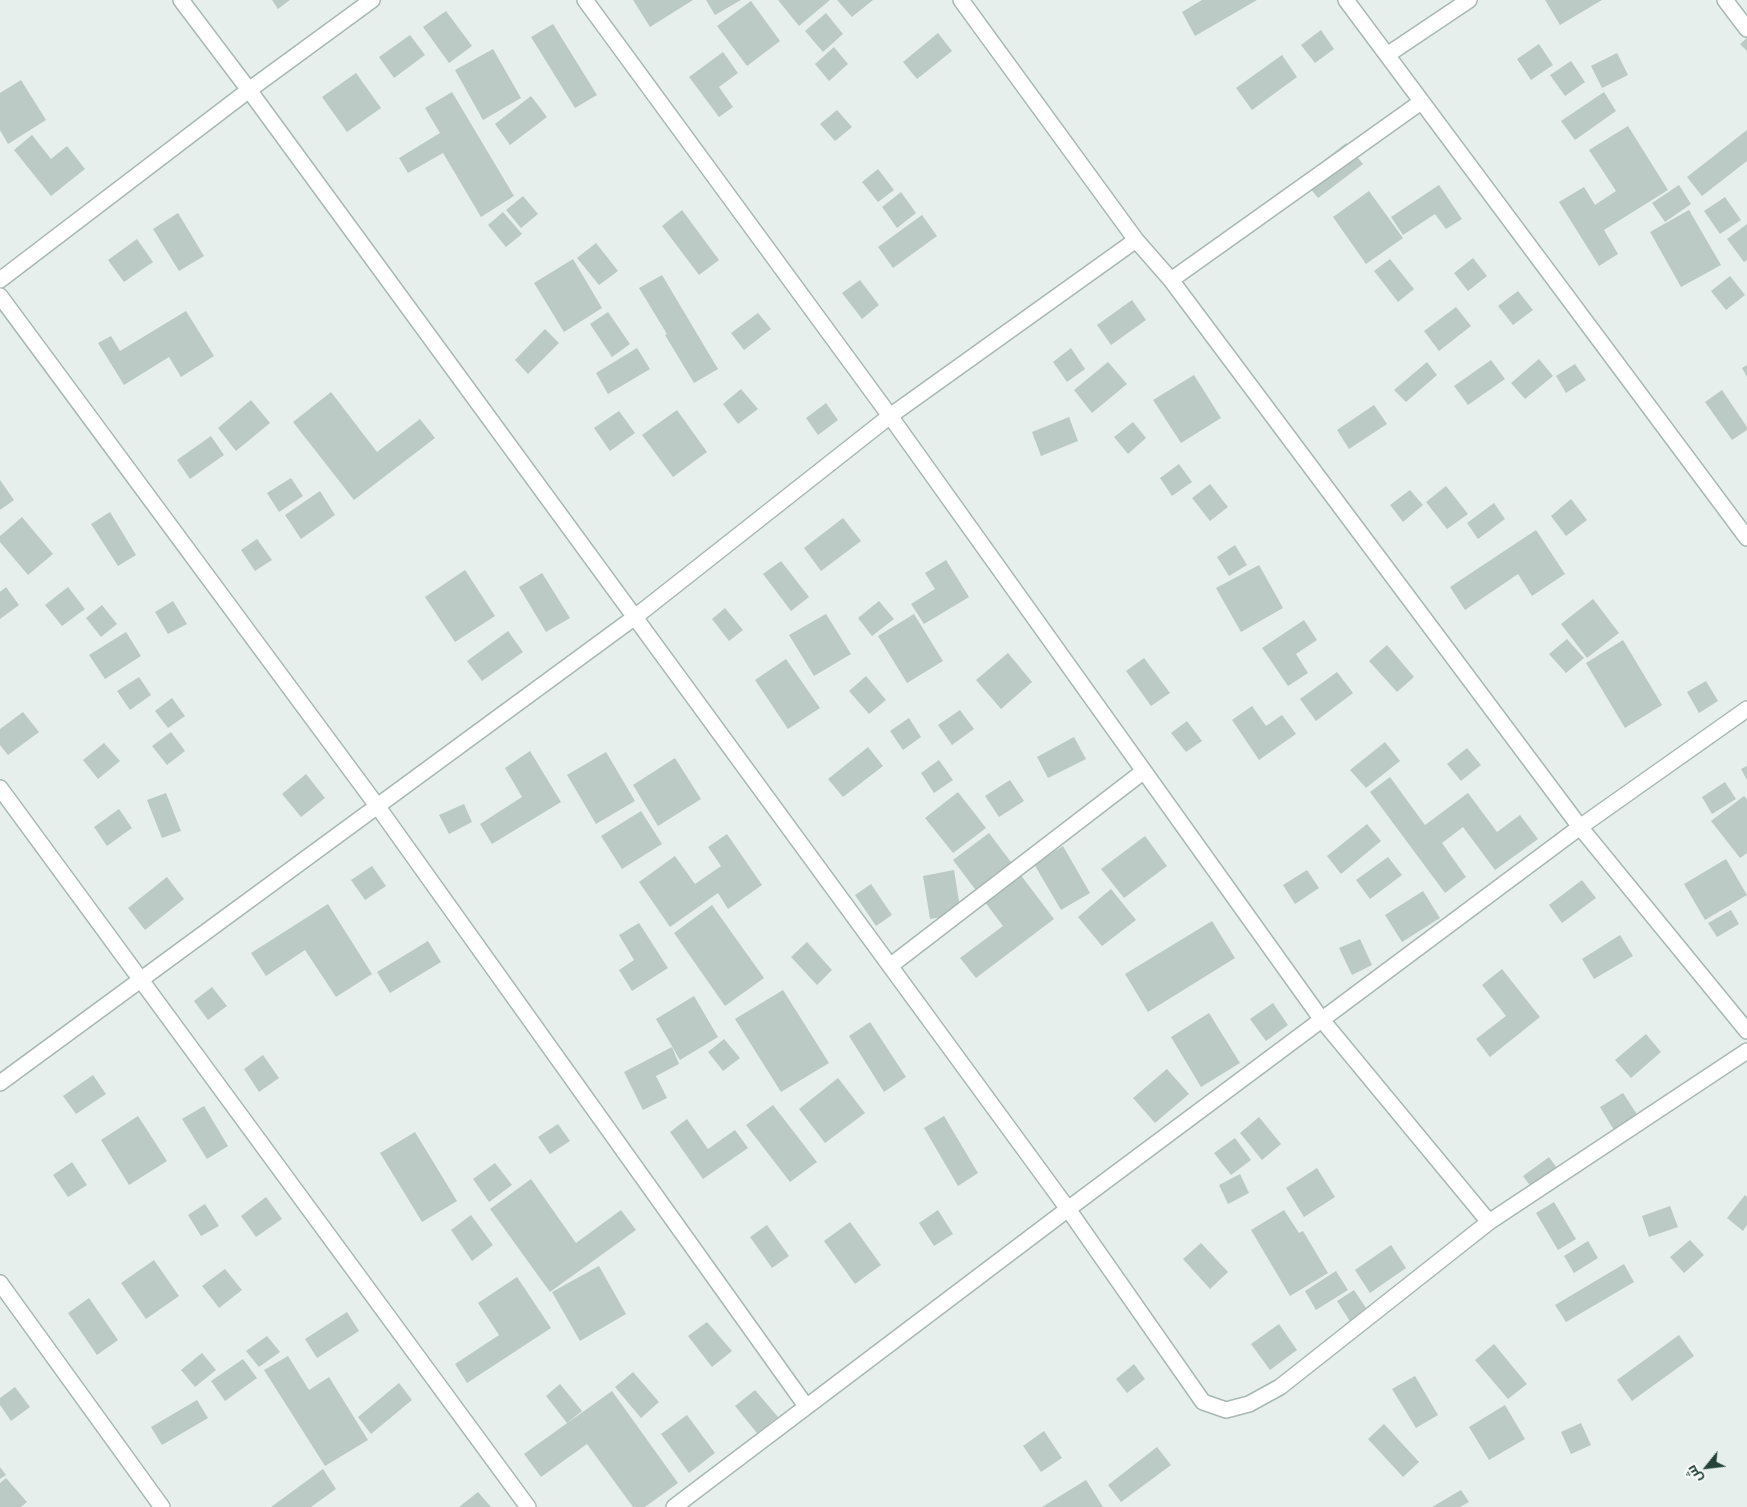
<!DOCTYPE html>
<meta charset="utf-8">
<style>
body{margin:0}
#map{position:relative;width:1747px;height:1507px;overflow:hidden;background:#e6efeb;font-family:"Open Sans",Cairo,sans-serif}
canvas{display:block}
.north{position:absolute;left:1682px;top:1442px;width:50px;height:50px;-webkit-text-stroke:4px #f7fbf9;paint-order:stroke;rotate:241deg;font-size:14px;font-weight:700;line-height:20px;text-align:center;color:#24423a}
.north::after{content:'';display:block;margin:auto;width:18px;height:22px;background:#24423a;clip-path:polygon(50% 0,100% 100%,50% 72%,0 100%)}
</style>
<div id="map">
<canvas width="1747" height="1507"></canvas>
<div class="north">ش</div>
</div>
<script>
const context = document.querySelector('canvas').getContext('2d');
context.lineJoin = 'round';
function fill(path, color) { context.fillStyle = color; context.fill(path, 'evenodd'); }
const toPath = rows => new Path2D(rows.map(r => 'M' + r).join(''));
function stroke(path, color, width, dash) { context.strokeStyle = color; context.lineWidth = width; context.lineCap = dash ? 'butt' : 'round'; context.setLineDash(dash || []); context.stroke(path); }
fill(toPath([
 [272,0,290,0,278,9],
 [633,0,693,0,650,27],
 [706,0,741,0,715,15],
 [778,0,830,0,799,26],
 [837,0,873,0,852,17],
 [1202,0,1257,0,1195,36,1182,12],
 [1545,0,1602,0,1560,25],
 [751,1,780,41,747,66,717,26],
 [446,11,472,46,449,63,423,27],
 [826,13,843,34,823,52,805,31],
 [553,24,597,95,575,108,531,37],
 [1321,30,1334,49,1315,63,1301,45],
 [938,33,952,51,917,79,903,62],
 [410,35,425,55,394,78,379,57],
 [1747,38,1747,51,1740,44],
 [1539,44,1553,65,1531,80,1517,59],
 [834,47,848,64,829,81,815,64],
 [493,49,521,98,483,120,455,70],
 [723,52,738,73,719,87,733,107,719,117,689,77],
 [1617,53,1628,75,1602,88,1591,66],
 [1282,55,1297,77,1252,110,1236,88],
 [1571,61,1585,82,1565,96,1550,75],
 [356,73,381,108,347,132,322,97],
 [21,80,46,120,8,144,0,130,0,93],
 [452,92,514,196,481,217,443,153,408,173,399,158,440,133,425,108],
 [1604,92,1616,111,1575,140,1561,121],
 [531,96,547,117,510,145,495,124],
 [837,110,852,127,835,141,820,124],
 [1628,126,1668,190,1604,230,1618,254,1599,266,1559,202,1584,187,1595,205,1616,191,1589,150],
 [1747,130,1747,161,1702,196,1687,177],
 [32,135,51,159,67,146,85,169,51,196,14,150],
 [1346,143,1363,164,1318,198,1302,178],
 [878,169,894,190,878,202,862,182],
 [1439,185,1462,219,1446,229,1435,214,1403,235,1391,217],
 [1679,185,1691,204,1665,222,1652,203],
 [1369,191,1403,238,1366,264,1333,217],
 [901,192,916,213,897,228,882,207],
 [523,196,538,214,521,228,506,210],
 [1725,197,1741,220,1720,234,1704,211],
 [682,210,719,260,699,275,662,226],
 [1689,210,1721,265,1681,287,1650,232],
 [503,212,522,234,506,247,488,225],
 [178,213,204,256,179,271,153,229],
 [922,215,937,236,893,268,878,247],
 [1747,224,1747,260,1744,262,1727,239],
 [137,239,153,262,124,282,108,260],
 [596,243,618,271,599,285,577,258],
 [1473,258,1487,276,1468,291,1454,273],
 [573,259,602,308,564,332,534,283],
 [1390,259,1414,289,1398,302,1374,271],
 [662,275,718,369,694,383,665,335,667,334,639,288],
 [1730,276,1745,295,1726,310,1711,291],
 [860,280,879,305,862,319,842,293],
 [1518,291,1533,310,1513,325,1498,306],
 [1132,300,1146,320,1111,345,1097,325],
 [1456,307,1471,326,1439,351,1424,331],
 [186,311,214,356,181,377,169,357,124,385,98,343,111,336,120,351],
 [608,312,630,344,612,357,590,324],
 [758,313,771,329,744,350,731,333],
 [545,329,559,343,528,374,515,360],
 [637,348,650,369,608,394,596,373],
 [1071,348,1085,369,1067,382,1053,362],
 [1539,359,1553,376,1525,399,1511,383],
 [1491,360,1505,379,1468,405,1454,386],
 [1108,362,1127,384,1092,413,1074,390],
 [1427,362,1437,375,1406,402,1394,390],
 [1575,364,1586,380,1566,393,1556,376],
 [1747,365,1747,377,1742,368],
 [1194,375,1221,418,1181,443,1153,400],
 [741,389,758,409,738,424,723,404],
 [1722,390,1747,427,1747,430,1732,440,1705,402],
 [331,392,377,452,420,419,435,438,354,500,293,422],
 [251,400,270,423,236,451,218,428],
 [826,403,838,420,818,435,806,418],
 [1374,405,1387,424,1349,449,1337,430],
 [677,410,707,452,673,477,642,435],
 [619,411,635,433,610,451,594,428],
 [1069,417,1078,441,1041,456,1032,432],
 [1133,422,1146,438,1128,454,1114,437],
 [211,436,224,455,190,479,177,460],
 [1179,464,1192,482,1172,496,1160,478],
 [291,478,303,496,279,512,267,493],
 [0,480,14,500,0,510],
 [1210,484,1228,507,1210,521,1192,498],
 [1446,486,1468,514,1447,529,1426,502],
 [1410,490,1423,505,1403,522,1390,505],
 [320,491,335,515,301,539,285,515],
 [1571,499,1587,520,1566,536,1551,516],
 [1494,503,1505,519,1478,539,1467,523],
 [110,512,136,555,118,566,91,524],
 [22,517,53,554,28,575,0,542,0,536],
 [843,518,861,541,821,571,804,548],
 [1536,530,1565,574,1532,596,1518,574,1465,610,1450,587],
 [257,539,272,560,255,571,241,550],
 [1235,545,1247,565,1229,576,1217,557],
 [946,560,969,597,924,624,911,604,935,589,925,573],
 [781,561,809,597,791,611,763,574],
 [1259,565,1283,608,1241,632,1216,588],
 [465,570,495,616,455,642,425,597],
 [542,573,570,618,546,632,519,587],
 [6,587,19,605,0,619,0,592],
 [68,587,85,609,62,626,45,605],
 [1593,599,1619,633,1587,658,1561,624],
 [173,601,187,624,168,634,155,612],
 [879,601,894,619,872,636,858,618],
 [102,605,117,624,101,637,86,618],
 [725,608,743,630,729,641,712,619],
 [826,614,851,654,814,676,789,635],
 [914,614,943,661,907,683,878,636],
 [1304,620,1317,640,1296,654,1308,673,1288,686,1262,648],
 [508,631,523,652,482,681,467,661],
 [126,632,141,656,105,679,89,655],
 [1567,639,1584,658,1566,673,1549,654],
 [1623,640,1662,705,1625,728,1586,663],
 [1387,645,1414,677,1397,692,1369,661],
 [1008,653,1032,682,1001,709,976,680],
 [1144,658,1170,693,1151,706,1126,671],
 [786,659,820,708,788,729,755,680],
 [1337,672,1353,693,1316,721,1300,699],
 [866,676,886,700,869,714,849,691],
 [139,677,151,695,130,710,117,691],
 [1706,681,1718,701,1699,713,1687,692],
 [172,698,185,716,168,728,155,711],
 [1252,706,1266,726,1282,715,1296,734,1259,760,1232,720],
 [960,710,974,729,952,745,938,725],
 [23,712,39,732,8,755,0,745,0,729],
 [909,718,921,737,903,750,890,731],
 [1187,721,1202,741,1186,752,1171,733],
 [171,732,185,751,167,765,152,746],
 [1074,737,1086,759,1048,778,1037,757],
 [1385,742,1400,761,1366,788,1350,770],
 [104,743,120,761,98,779,83,760],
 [868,747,883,766,843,797,828,779],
 [1467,748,1481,765,1461,781,1447,764],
 [530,751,561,802,492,844,480,824,522,797,505,768],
 [606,752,635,801,596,824,567,775],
 [675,758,701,799,658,826,633,785],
 [939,760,953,780,934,793,921,773],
 [1747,766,1747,780,1741,769],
 [306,774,325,798,301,817,282,794],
 [1390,777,1425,825,1468,793,1497,832,1520,815,1538,839,1495,870,1463,827,1442,843,1466,877,1445,893,1370,792],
 [1010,780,1024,801,999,817,985,796],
 [1725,782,1736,799,1712,814,1702,797],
 [958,792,986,828,953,853,925,818],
 [166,793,181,831,162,838,147,800],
 [1744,796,1747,799,1747,853,1740,858,1711,821],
 [464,804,472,822,449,834,439,815],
 [119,809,132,828,107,846,94,827],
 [641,811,662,844,622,869,601,836],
 [1367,824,1381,841,1341,874,1327,856],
 [989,833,1054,919,976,978,960,958,1003,926,953,860],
 [727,834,762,885,728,909,718,893,670,927,639,882,675,856,695,884,721,866,708,847],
 [1145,836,1167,866,1124,898,1101,869],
 [1063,846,1090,893,1061,910,1034,864],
 [1388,857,1402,875,1370,899,1356,880],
 [1726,859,1747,895,1705,920,1684,884],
 [372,866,386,886,365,900,351,880],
 [954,870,961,914,930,919,923,876],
 [1307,870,1319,888,1295,904,1283,885],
 [167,877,184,899,145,930,128,908],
 [1582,880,1596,898,1562,923,1549,905],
 [871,884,892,915,876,926,855,895],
 [1111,889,1136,920,1102,946,1078,917],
 [1423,891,1440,918,1402,942,1385,915],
 [328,904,372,974,336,997,305,950,266,976,251,953],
 [712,905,764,978,725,1006,674,933],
 [1731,910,1739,924,1717,937,1708,923],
 [1212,921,1235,958,1148,1012,1125,974],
 [639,923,668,968,632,991,619,970,634,960,619,935],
 [1620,935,1633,956,1594,979,1582,959],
 [1360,939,1372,965,1352,975,1339,948],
 [428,941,441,962,390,993,377,972],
 [807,942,832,970,817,985,791,957],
 [1502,969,1540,1017,1490,1057,1476,1039,1506,1016,1482,985],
 [212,987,227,1006,208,1020,194,1001],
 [783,990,829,1063,781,1092,735,1019],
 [694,996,718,1037,680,1060,656,1019],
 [1273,1003,1288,1025,1266,1041,1250,1019],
 [1209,1013,1240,1063,1201,1087,1171,1037],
 [870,1022,906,1077,884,1092,849,1036],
 [1646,1034,1661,1052,1631,1078,1615,1060],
 [724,1039,740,1058,723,1071,708,1052],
 [672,1047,679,1064,656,1076,667,1098,643,1110,624,1072],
 [263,1055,279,1078,259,1092,244,1069],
 [1167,1069,1189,1094,1155,1123,1133,1098],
 [93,1075,106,1094,76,1114,63,1096],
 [838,1078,865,1113,825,1143,799,1109],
 [1623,1093,1644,1125,1620,1140,1600,1107],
 [773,1105,817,1162,790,1182,746,1125],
 [204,1106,228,1146,207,1159,182,1119],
 [138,1116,167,1161,129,1185,101,1140],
 [944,1116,978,1173,958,1186,924,1128],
 [1259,1117,1281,1144,1262,1160,1240,1133],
 [687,1119,708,1149,735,1130,748,1148,703,1179,670,1132],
 [558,1124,570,1141,550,1154,538,1137],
 [415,1132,457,1201,422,1222,380,1153],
 [1235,1138,1251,1160,1231,1175,1214,1153],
 [1549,1157,1562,1175,1537,1195,1523,1176],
 [72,1162,87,1185,68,1197,53,1175],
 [495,1163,512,1185,489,1202,473,1179],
 [1317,1168,1335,1197,1304,1217,1286,1188],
 [1240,1174,1249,1193,1228,1204,1219,1185],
 [531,1179,576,1243,621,1210,636,1230,550,1292,490,1209],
 [1745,1195,1747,1197,1747,1225,1743,1231,1727,1218],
 [266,1197,282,1219,256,1237,241,1216],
 [1554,1202,1576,1239,1558,1250,1536,1213],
 [205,1204,219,1226,201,1236,188,1215],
 [1670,1206,1678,1227,1649,1237,1642,1216],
 [938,1210,953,1234,934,1246,919,1223],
 [1284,1210,1299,1233,1303,1231,1328,1273,1290,1296,1251,1230],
 [471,1215,493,1245,472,1261,451,1230],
 [850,1222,881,1265,855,1284,824,1241],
 [767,1225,789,1256,772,1268,750,1237],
 [1690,1240,1704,1255,1684,1273,1670,1257],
 [1588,1241,1598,1258,1574,1273,1564,1256],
 [1201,1243,1228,1272,1210,1289,1183,1259],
 [1391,1245,1406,1268,1370,1293,1355,1270],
 [154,1260,179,1296,146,1319,121,1283],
 [1624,1264,1634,1282,1566,1322,1555,1305],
 [599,1266,626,1314,580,1341,552,1292],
 [225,1269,242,1290,219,1308,202,1286],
 [1336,1271,1348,1290,1316,1310,1305,1291],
 [517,1277,551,1328,467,1383,455,1364,499,1335,478,1303],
 [1354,1290,1370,1314,1353,1326,1337,1301],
 [89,1298,118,1340,97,1355,68,1313],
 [347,1312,359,1331,317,1358,305,1339],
 [707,1322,732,1351,712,1367,688,1336],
 [1279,1324,1297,1350,1270,1370,1251,1344],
 [1679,1335,1694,1356,1632,1401,1617,1380],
 [267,1336,280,1352,259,1367,246,1351],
 [1494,1344,1527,1384,1508,1399,1475,1360],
 [202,1353,216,1370,195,1387,181,1370],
 [288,1356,309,1390,329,1377,368,1440,325,1466,264,1370],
 [243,1359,257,1378,225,1401,211,1381],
 [1134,1364,1145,1379,1127,1393,1116,1379],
 [633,1372,659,1402,641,1418,615,1387],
 [1415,1376,1438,1415,1416,1428,1392,1389],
 [399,1383,412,1400,371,1434,358,1417],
 [560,1384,582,1411,567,1423,546,1396],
 [15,1387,30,1407,11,1421,0,1405,0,1398],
 [755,1390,778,1417,757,1433,735,1406],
 [612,1391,678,1483,645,1507,633,1507,587,1444,541,1477,524,1454],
 [197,1400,208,1418,162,1445,151,1427],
 [1505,1405,1525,1439,1489,1460,1469,1427],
 [687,1415,715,1453,689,1473,661,1434],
 [1581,1423,1591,1445,1571,1454,1561,1432],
 [1384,1424,1419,1462,1403,1477,1368,1439],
 [1044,1431,1062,1458,1041,1472,1023,1446],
 [1157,1447,1171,1465,1121,1502,1108,1485],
 [0,1467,6,1475,0,1479],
 [323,1469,336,1489,311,1507,271,1507],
 [6,1478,27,1502,21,1507,0,1507,0,1483],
 [1086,1480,1103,1507,1042,1507],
 [1461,1490,1469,1502,1460,1507,1432,1507],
 [478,1492,491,1507,459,1507]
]), '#bbcac4');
const minor = toPath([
 [181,0,249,90,1068,1209,1203,1402,1226,1410,1249,1404,1280,1387,1489,1222,1747,1051],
 [585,0,890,416,1322,1020,1489,1222],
 [961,0,1136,240,1171,280,1580,827,1747,1031],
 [1346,0,1747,538],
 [1725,0,1747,29],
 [1387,55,1469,0],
 [0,280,249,90,372,0],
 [1171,280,1421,102],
 [0,296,378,807,806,1406],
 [0,788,528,1507],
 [890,966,1144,771],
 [0,1083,635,617,890,416,1136,240],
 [0,1283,162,1507],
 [674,1507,1068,1209,1580,827,1747,709]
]);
stroke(minor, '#a8b8b2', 18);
stroke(minor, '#fff', 15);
</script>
